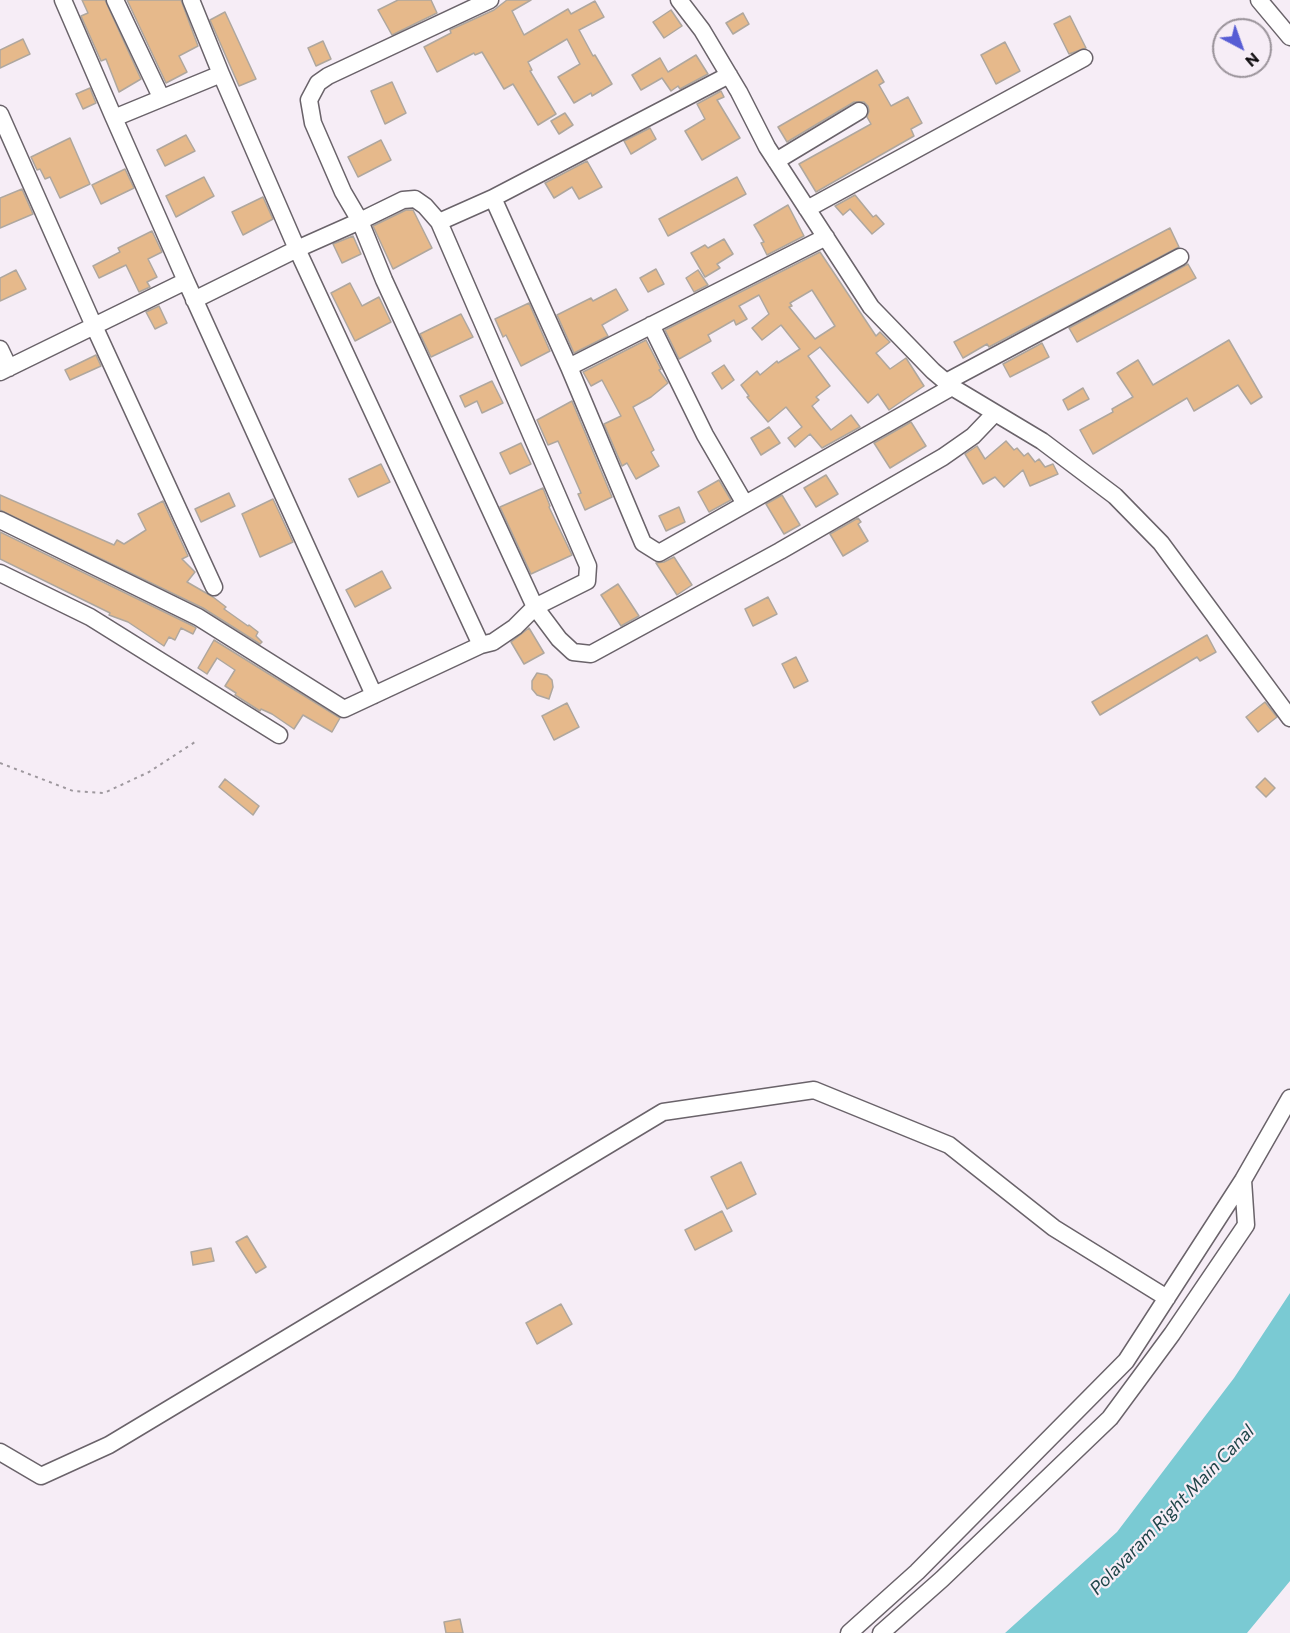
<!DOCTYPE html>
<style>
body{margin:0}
#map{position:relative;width:1290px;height:1633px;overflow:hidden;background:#f6edf6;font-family:Commissioner,sans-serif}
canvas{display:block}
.north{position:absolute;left:1212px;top:18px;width:60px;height:60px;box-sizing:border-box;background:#f6edf6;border:2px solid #9a939a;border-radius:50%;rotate:139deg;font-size:16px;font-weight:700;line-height:24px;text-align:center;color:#0f0c0f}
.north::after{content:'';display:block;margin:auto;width:21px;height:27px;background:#575dd4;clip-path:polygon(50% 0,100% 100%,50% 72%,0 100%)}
</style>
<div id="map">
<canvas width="1290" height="1633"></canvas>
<div class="north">N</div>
</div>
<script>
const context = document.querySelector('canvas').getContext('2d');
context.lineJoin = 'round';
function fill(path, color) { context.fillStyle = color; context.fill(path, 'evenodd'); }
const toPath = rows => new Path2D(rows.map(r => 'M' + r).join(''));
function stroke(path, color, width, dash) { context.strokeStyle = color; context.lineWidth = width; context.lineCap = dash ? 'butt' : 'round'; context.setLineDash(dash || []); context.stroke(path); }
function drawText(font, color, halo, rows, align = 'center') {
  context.font = font + ' Commissioner,sans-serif'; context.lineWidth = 4.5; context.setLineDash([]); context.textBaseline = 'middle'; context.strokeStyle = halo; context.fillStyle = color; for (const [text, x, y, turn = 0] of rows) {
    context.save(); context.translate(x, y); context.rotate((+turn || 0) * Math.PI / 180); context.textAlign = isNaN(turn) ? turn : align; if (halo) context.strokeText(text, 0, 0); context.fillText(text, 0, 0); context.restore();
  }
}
fill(toPath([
 [1290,1293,1290,1581,1247,1633,1005,1633,1117,1532,1234,1378]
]), '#7acad3');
const building = toPath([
 [82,0,105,0,141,79,119,92,106,59,101,61,81,16,88,13,82,0],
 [127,0,181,0,198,46,179,56,187,72,166,83,127,0],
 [398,0,431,0,437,13,392,35,378,10,398,0],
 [507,0,531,0,512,11,524,35,568,9,571,14,595,1,604,17,579,30,593,56,595,55,612,84,592,96,591,93,574,103,558,77,580,64,567,39,528,62,532,70,530,71,556,114,538,125,513,84,504,89,482,52,475,55,474,53,437,72,424,47,451,33,450,30,494,10,507,0],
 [671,10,682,26,664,38,653,22,671,10],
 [225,12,256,79,239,86,210,20,225,12],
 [743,13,749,24,733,34,726,23,743,13],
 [1070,16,1086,48,1069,54,1054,24,1070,16],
 [23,39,30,54,0,68,0,50,23,39],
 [323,41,331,59,316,66,308,48,323,41],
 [1005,42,1020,71,996,84,981,55,1005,42],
 [696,55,708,74,680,89,678,86,671,91,662,78,641,90,632,75,660,58,668,72,696,55],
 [877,70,884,82,879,85,891,106,908,97,922,123,911,129,914,136,816,192,799,164,871,124,867,117,869,111,868,106,864,102,854,102,787,142,778,127,877,70],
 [392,82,406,113,385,124,371,91,392,82],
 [90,88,96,103,83,109,76,94,90,88],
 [721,91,724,97,717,100,740,138,702,160,685,131,705,119,697,104,721,91],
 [565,113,573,125,559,134,551,121,565,113],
 [650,128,656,139,631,154,624,141,650,128],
 [186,135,195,151,165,166,157,150,186,135],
 [70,138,90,184,60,198,50,177,45,179,40,169,37,170,31,157,70,138],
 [381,140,391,160,358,177,348,157,381,140],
 [587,161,602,187,579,199,572,187,554,198,545,183,587,161],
 [125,169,134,188,101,204,92,185,125,169],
 [204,177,214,196,176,217,166,196,204,177],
 [737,177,746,194,668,236,659,219,737,177],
 [22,189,33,214,0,228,0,198,22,189],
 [855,195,873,217,876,215,884,224,872,234,850,209,843,215,835,206,855,195],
 [263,197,273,219,243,235,232,212,263,197],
 [788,205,804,236,767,255,761,243,764,242,754,225,788,205],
 [406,210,413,210,432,248,393,269,373,226,406,210],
 [1170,228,1179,247,989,347,987,344,963,358,954,342,1170,228],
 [152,231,162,252,148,259,157,277,147,282,150,287,139,292,126,265,99,278,93,266,120,252,118,248,152,231],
 [353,236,361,254,342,263,333,244,353,236],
 [724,239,733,254,717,264,720,268,705,277,691,253,705,245,708,248,724,239],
 [820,252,876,336,880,332,890,342,876,353,890,369,906,358,924,386,889,410,878,394,868,403,820,347,808,356,830,386,816,397,819,400,812,406,831,430,851,415,860,427,822,448,810,434,795,447,788,438,802,427,786,407,768,422,747,397,749,396,741,385,757,371,760,375,777,361,778,363,800,349,781,325,762,340,752,328,769,314,759,295,739,306,747,319,736,325,734,320,708,335,711,341,679,359,665,330,820,252],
 [812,290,835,326,815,339,789,307,792,306,790,303,812,290],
 [1188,264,1196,278,1077,342,1069,328,1188,264],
 [656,269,664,284,648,292,640,278,656,269],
 [16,270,26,289,0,301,0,278,16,270],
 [698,270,708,285,694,292,686,278,698,270],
 [350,283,362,306,379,297,391,322,355,341,331,293,350,283],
 [616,289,628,310,602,325,608,336,574,353,557,315,591,298,593,301,616,289],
 [529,303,550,351,521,366,506,335,503,337,495,319,529,303],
 [159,306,167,323,155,329,146,312,159,306],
 [461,314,473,337,431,357,420,334,461,314],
 [646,340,661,369,659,370,668,383,651,397,633,407,654,450,651,452,659,466,636,479,627,463,622,466,604,424,621,416,602,380,591,386,583,372,646,340],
 [1229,340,1262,397,1251,404,1238,385,1194,411,1187,398,1093,454,1080,430,1113,412,1112,409,1133,397,1117,373,1138,360,1153,385,1229,340],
 [1042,343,1049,357,1010,377,1003,364,1042,343],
 [96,355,101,366,70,380,65,370,96,355],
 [724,365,734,380,722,389,712,373,724,365],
 [492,381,503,403,482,413,477,401,465,407,460,396,492,381],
 [1083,388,1089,399,1068,410,1063,400,1083,388],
 [572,401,612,497,585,510,578,494,581,493,558,441,548,445,537,420,572,401],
 [911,422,926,446,890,468,874,443,911,422],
 [769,427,780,443,761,455,751,438,769,427],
 [1006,441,1014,450,1017,448,1024,456,1028,453,1035,462,1039,459,1045,467,1053,464,1058,474,1030,486,1023,470,1004,487,995,477,983,484,965,454,977,446,985,459,1006,441],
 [521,443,531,464,510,474,500,453,521,443],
 [381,464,390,482,358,497,349,479,381,464],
 [826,475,838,494,816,507,804,488,826,475],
 [719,480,731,500,709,512,698,492,719,480],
 [543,488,550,506,549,507,572,555,531,574,500,507,543,488],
 [229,493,235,506,201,522,195,509,229,493],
 [0,495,114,545,117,540,124,544,146,530,138,514,163,501,188,556,182,559,195,572,187,582,213,597,226,607,224,609,248,626,249,625,258,632,256,636,262,642,260,644,203,608,0,510,0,495],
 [782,495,800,525,784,534,766,504,782,495],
 [273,499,293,542,260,557,242,514,273,499],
 [679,507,685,522,666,531,659,516,679,507],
 [858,518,861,522,858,524,868,541,843,556,830,534,858,518],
 [0,532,193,626,196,628,193,634,181,628,175,640,169,637,164,646,128,622,109,615,110,613,0,559,0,532],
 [674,557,692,585,677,595,656,563,664,562,674,557],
 [382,571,391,588,355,607,346,590,382,571],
 [618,584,639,616,621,626,601,595,618,584],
 [768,597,777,614,753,626,745,609,768,597],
 [529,628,544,653,524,664,511,642,529,628],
 [1207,635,1216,652,1200,661,1197,657,1100,715,1092,702,1207,635],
 [214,640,340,718,332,732,303,715,294,729,272,714,261,709,260,711,235,695,236,693,225,686,235,670,217,658,207,674,198,668,214,640],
 [796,657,808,681,794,688,782,664,796,657],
 [537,673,547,675,552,680,553,687,549,699,537,695,532,689,532,681,537,673],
 [1265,702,1277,717,1258,732,1246,717,1265,702],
 [567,703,579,727,554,740,542,716,567,703],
 [1265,778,1275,788,1266,797,1256,787,1265,778],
 [225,779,259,806,253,815,219,787,225,779],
 [741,1162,756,1194,727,1209,711,1177,741,1162],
 [722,1211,732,1231,695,1250,685,1230,722,1211],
 [247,1236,266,1267,256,1273,236,1242,247,1236],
 [211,1248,214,1261,193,1265,191,1252,211,1248],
 [561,1304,572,1324,537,1344,526,1323,561,1304],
 [460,1619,463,1633,446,1633,444,1622,460,1619]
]);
fill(building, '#e6b98b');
stroke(building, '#afa79e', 1.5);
const minor = toPath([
 [63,0,114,118,221,74,297,249,194,300],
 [115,0,161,97],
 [191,0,221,74],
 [679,0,702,30,739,92,767,147,871,307,933,371,952,387,1042,441,1115,496,1161,543,1290,718],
 [1259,0,1290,37],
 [0,114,94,326,0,372],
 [114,118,186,281],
 [776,161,859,111],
 [493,198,729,75],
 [807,209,1084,58],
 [439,222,425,206,415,199,403,200,360,221,343,192,313,123,309,100,318,83,328,76,490,0],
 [651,325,705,435,745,504],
 [0,349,9,368],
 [569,367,826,237],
 [946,382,1180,257],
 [0,520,198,617,344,709,374,695],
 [0,573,90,617,279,735],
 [214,587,94,326,186,281,374,695,481,645,297,249,360,221,384,280,535,607,587,581,588,566,439,222,493,198,569,367,643,543,659,553,952,387],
 [481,645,493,642,515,627,535,607,559,639,573,652,591,654,780,551,943,457,973,436,995,413],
 [0,1452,41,1476,109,1445,663,1112,814,1090,949,1145,1054,1228,1167,1298],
 [849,1633,917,1572,1126,1361,1243,1180,1290,1098],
 [881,1633,942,1579,1110,1418,1172,1334,1246,1225,1243,1180]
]);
stroke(minor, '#6a636a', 19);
stroke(toPath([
 [0,763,73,791,104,793,149,772,198,740]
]), '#9e989e', 2, [3, 4.5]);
stroke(minor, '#fff', 16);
drawText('italic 18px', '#1e4448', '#f6edf6', [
 ["Polavaram Right Main Canal",1172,1510,-46]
]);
</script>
